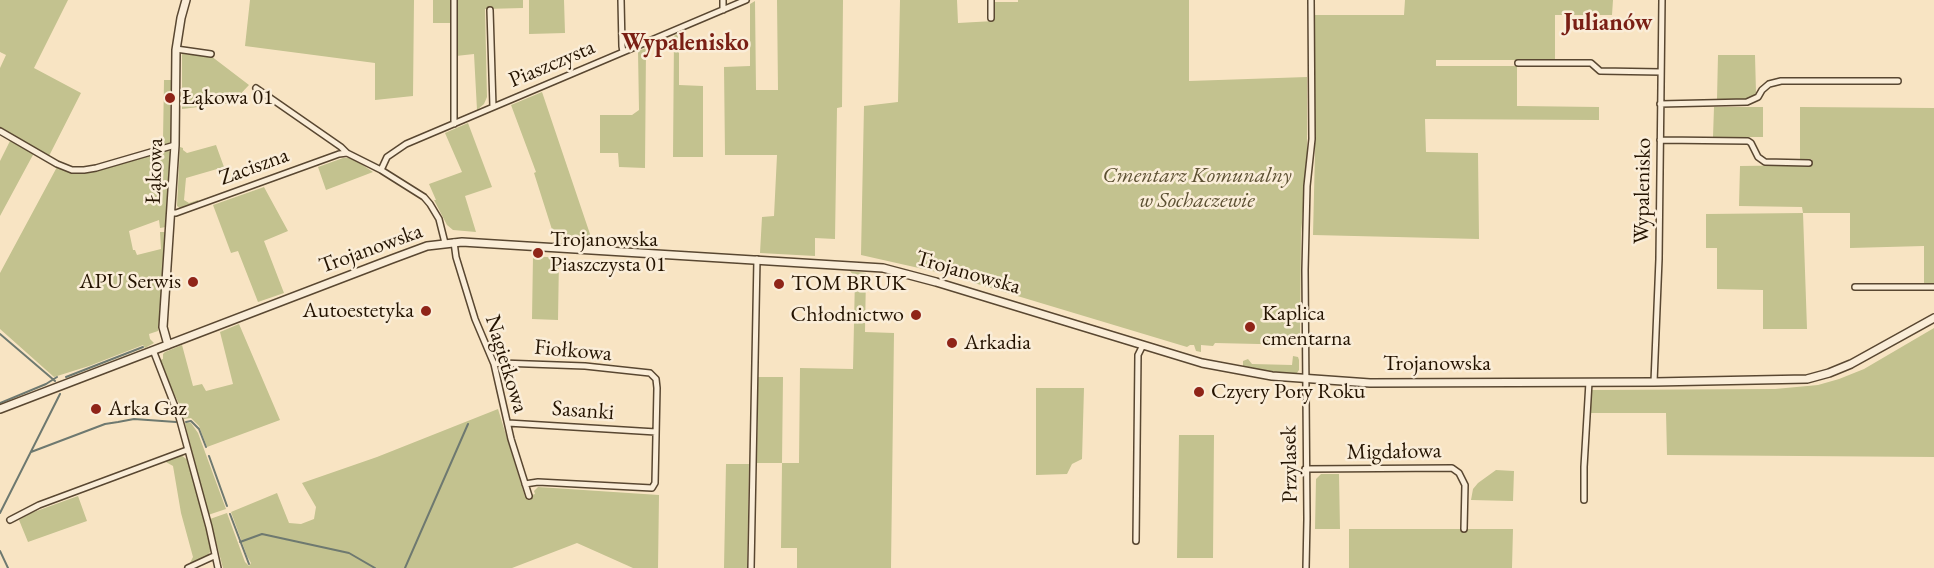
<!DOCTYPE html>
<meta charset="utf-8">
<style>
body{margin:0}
canvas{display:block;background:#f8e4c3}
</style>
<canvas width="1934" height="568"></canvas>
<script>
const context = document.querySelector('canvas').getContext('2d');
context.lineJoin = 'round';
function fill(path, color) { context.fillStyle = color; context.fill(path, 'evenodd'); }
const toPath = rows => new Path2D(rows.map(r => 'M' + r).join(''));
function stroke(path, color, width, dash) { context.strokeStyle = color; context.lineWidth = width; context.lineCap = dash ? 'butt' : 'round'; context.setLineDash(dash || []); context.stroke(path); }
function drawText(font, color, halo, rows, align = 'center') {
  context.font = font + ' "EB Garamond",serif'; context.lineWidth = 5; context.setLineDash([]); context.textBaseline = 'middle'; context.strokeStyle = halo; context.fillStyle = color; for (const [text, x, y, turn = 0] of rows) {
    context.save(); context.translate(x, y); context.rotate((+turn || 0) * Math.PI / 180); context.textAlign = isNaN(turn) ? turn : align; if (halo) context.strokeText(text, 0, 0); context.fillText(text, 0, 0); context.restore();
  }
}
fill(toPath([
 [0,0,68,0,34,68,81,93,49,156,0,128,0,68,6,55,0,52],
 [250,0,414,0,413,96,375,100,375,63,245,46],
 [433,0,452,0,452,23,433,23],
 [455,0,523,0,523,8,485,9,487,97,484,104,477,110,474,54,456,56],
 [529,0,564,0,565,33,529,34],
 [777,0,843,0,842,107,837,108,835,239,815,238,815,256,760,253,762,217,774,216,777,155,725,155,724,67,750,66,750,4,755,1,756,90,778,90],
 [900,0,957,0,958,23,994,21,995,2,1018,2,1018,0,1189,0,1189,81,1307,77,1307,166,1301,234,1300,333,1302,345,1215,343,1213,346,1201,345,1201,352,1196,351,1194,345,1190,345,1187,347,941,273,861,255,864,106,898,102],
 [1405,0,1613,0,1612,15,1555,15,1555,60,1436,60,1436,66,1517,66,1517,106,1599,107,1599,120,1425,119,1426,152,1478,153,1479,239,1313,235,1315,152,1314,15,1404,15],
 [679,33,679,85,703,86,703,157,673,157,674,36],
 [646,48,645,168,619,167,618,153,600,153,600,115,632,115,639,110,638,51],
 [182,54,197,55,202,54,211,56,249,85,232,103,182,109],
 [1718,55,1755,55,1756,93,1750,99,1717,99],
 [164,80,172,80,172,90,170,90,171,142,157,147,163,140],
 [542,92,592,240,593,242,555,239,534,173,536,172,511,105],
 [1714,107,1763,107,1763,137,1713,137],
 [1800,107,1934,108,1934,283,1924,283,1924,246,1850,248,1850,213,1803,213,1807,329,1763,329,1763,290,1717,289,1717,248,1706,248,1706,214,1803,213,1802,207,1739,206,1740,166,1812,165,1812,159,1800,159],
 [468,123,492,187,465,196,476,232,453,230,447,225,434,200,436,200,429,184,462,172,445,133],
 [10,141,34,153,0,216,0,161],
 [216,145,224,167,186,178,184,200,189,203,198,200,198,203,180,208,177,206,180,147,183,148,183,150,187,153],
 [166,150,171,152,166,227,160,228,159,220,129,231,133,250,135,250,137,255,161,249,160,232,166,232,158,331,149,334,150,339,154,343,145,348,143,345,89,366,54,377,0,329,0,273,57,167,70,172,81,173,93,172],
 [343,158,352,158,373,172,326,190,318,167],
 [264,187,288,231,264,241,284,293,258,302,238,251,231,253,213,205],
 [533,256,559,258,558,320,532,319],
 [850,271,866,273,865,332,894,333,891,568,797,568,797,548,781,548,782,463,757,463,758,377,783,377,782,463,799,463,800,368,853,369,855,277],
 [239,324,280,420,207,447,199,426,191,418,184,419,180,406,169,383,160,360,163,359,163,354,165,352,182,345,193,386,202,384,206,391,233,384,220,332],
 [1934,328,1934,457,1667,455,1666,413,1590,413,1591,390,1775,389,1818,385,1839,379,1864,369],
 [1293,356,1298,357,1299,360,1299,370,1297,373,1293,373,1293,375,1247,369,1243,366,1243,361,1248,359,1252,364,1292,365],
 [1036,388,1084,388,1082,459,1072,464,1067,474,1036,475],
 [498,409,525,497,535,494,534,491,538,487,659,495,658,568,633,568,577,543,512,568,223,568,210,519,227,513,245,562,249,566,251,563,247,556,231,512,277,493,289,523,301,524,314,519,316,507,302,483,377,457],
 [185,423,191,423,198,433,226,509,208,515],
 [1179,435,1214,435,1213,558,1177,558],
 [181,455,189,461,211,550,207,557,189,565,193,557,181,513,173,466,166,462,166,460],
 [726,464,749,464,747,568,724,568],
 [1496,470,1514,471,1513,501,1471,500,1473,489,1478,483],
 [1321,474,1339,474,1340,529,1315,529,1316,479],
 [78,496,87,521,28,542,19,520,31,513],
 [1349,529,1513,529,1512,568,1349,568]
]), '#c3c28f');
stroke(toPath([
 [0,334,55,381],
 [66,377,143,347],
 [0,403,46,384,57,377],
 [186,422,191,421,199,429,206,447],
 [31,452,105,424,118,422,134,419,176,422],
 [209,456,227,506],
 [0,513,60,394],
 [230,514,249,564],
 [240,542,262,534,349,553,375,568],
 [0,551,8,568],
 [405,568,468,424]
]), '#6e7970', 2);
const minor = toPath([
 [454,0,454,124],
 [621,0,622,46,623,52],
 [490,10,493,107],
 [723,10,723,0],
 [991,18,991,0],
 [176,49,211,54],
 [1518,63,1591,63,1600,71,1661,72],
 [256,88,341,147,347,153,381,170,424,197,430,204,439,219,445,243],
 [1660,104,1747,102,1758,97,1762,90,1769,84,1781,81,1898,81],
 [0,131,57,164,72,170,84,170,96,168,175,145],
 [1660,140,1748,141,1751,143,1758,157,1765,162,1809,163],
 [381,170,387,157,406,144,746,0],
 [171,213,176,213,339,154,347,153],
 [454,242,456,257,475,319,494,364,511,439,529,496],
 [1855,287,1934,287],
 [153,350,179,417,209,527,218,568],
 [494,364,501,363,585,366,650,373,656,379,657,388,655,483,652,488,538,482,525,484],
 [1654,382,1659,259,1662,0],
 [508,423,656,432],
 [1305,469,1452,468,1459,473,1465,485,1464,529],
 [1584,500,1584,467,1589,382],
 [10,520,39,505,187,450],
 [1136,541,1138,355,1143,345],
 [188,568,214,556],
 [751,568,757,259],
 [1306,568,1307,519,1305,270,1307,186,1312,139,1311,0]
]);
const tertiary = toPath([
 [168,345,163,327,175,145,176,50,181,18,186,0],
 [0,409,392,259,427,246,462,242,883,268,936,282,1202,363,1272,376,1370,383,1654,382,1807,379,1829,373,1851,364,1934,318]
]);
stroke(minor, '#594731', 8);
stroke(tertiary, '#594731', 10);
stroke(minor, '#faedd8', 5);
stroke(tertiary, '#faedd8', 7);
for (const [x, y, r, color] of [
 [170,98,6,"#8f2418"],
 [538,253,6,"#8f2418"],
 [193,282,6,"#8f2418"],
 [779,284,6,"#8f2418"],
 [426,311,6,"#8f2418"],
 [916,315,6,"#8f2418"],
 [1250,327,6,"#8f2418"],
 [952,343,6,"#8f2418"],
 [1199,392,6,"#8f2418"],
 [96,409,6,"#8f2418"]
]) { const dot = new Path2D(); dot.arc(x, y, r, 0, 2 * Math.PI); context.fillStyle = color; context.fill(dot); stroke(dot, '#faedd8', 2); }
drawText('22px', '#241300', '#faedd8', [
 ["Piaszczysta",552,64,-23],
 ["Zaciszna",254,167,-20],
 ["Łąkowa",155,171,-88],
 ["Wypalenisko",1643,191,-89],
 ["Trojanowska",371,249,-20],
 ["Trojanowska",968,273,16],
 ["Fiołkowa",573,351,5],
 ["Nagietkowa",506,364,73],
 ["Trojanowska",1437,364],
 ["Sasanki",583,411,4],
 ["Migdałowa",1394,452,-1],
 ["Przylasek",1290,464,-91]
]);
drawText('22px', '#241300', '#faedd8', [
 ["Łąkowa 01",182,98],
 ["Trojanowska",550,240],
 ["Piaszczysta 01",550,265],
 ["APU Serwis",181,282,"right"],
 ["TOM BRUK",791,284],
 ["Autoestetyka",414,311,"right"],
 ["Kaplica",1262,314],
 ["cmentarna",1262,339],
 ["Chłodnictwo",904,315,"right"],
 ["Arkadia",964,343],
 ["Czyery Pory Roku",1211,392],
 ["Arka Gaz",108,409]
], 'left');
drawText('italic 22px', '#5c5032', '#faedd8', [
 ["Cmentarz Komunalny",1197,176],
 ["w Sochaczewie",1197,201]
]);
drawText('bold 24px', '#7a1f14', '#faedd8', [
 ["Julianów",1608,23],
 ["Wypalenisko",685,43]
]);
</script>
